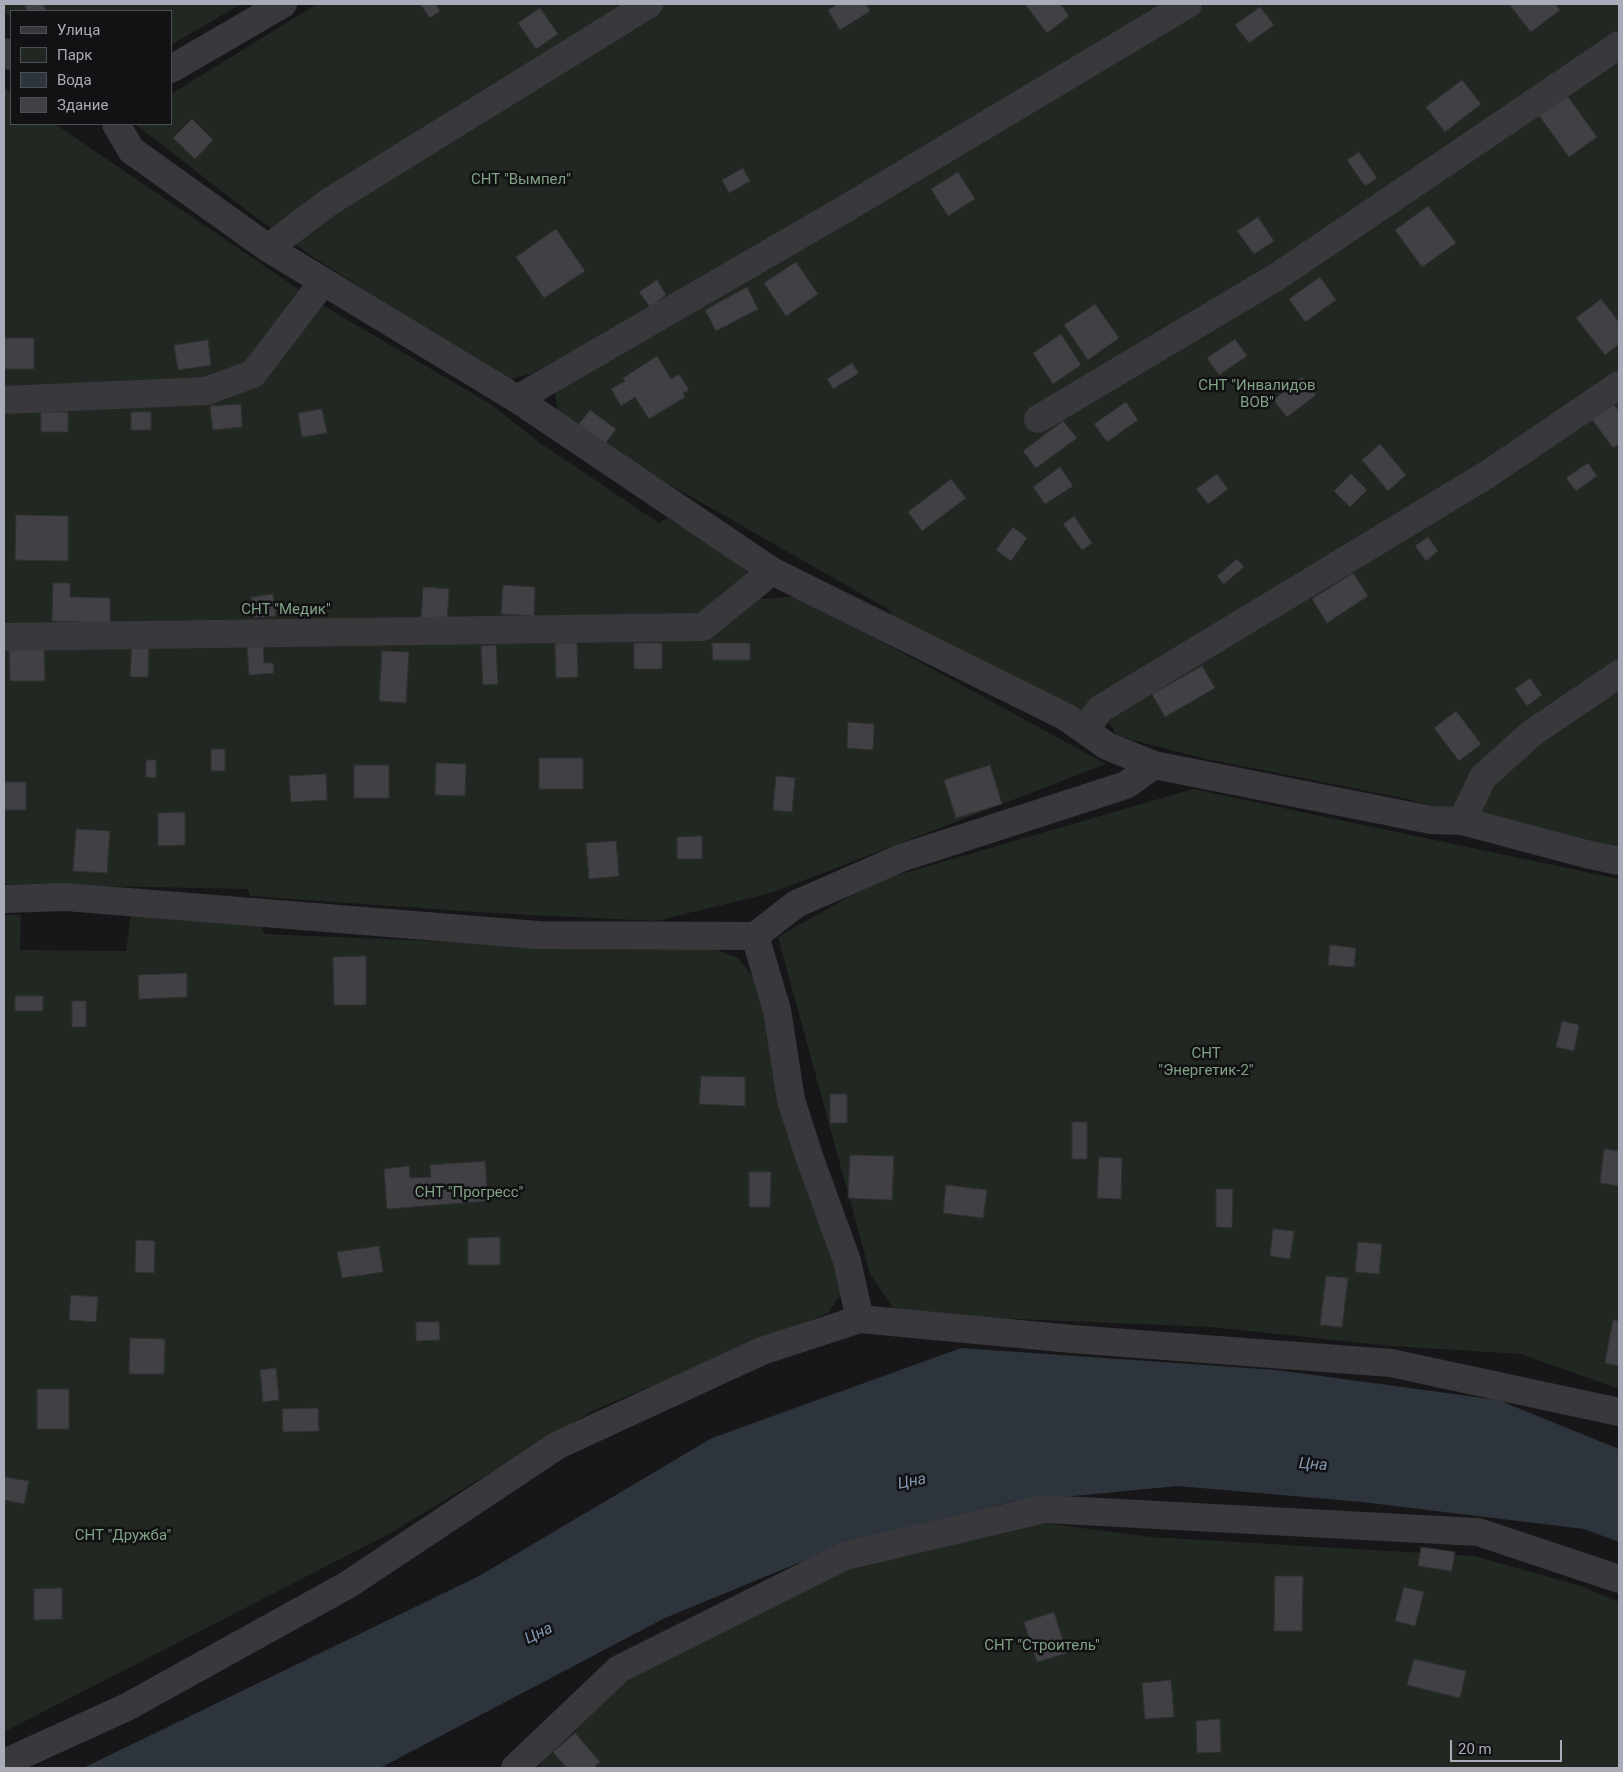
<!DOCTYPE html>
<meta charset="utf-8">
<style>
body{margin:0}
#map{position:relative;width:1623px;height:1772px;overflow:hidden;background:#171618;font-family:Roboto,sans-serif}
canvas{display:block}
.frame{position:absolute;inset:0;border:5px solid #a9acb8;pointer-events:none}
.legend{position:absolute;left:10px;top:10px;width:162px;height:115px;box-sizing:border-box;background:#121113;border:1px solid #4e4f55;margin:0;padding:6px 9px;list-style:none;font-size:15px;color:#a9acb8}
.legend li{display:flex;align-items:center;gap:10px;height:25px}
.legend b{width:25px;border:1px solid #4e4f55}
.scale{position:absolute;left:1450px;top:1740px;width:112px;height:22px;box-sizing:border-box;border:2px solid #a9acb8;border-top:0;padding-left:6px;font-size:15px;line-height:18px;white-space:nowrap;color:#a9acb8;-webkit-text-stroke:4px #121113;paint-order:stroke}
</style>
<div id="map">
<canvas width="1623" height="1772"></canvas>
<div class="frame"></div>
<ul class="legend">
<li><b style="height:6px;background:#38383d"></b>Улица</li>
<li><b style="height:14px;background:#212822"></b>Парк</li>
<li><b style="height:14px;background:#2d343c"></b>Вода</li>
<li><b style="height:14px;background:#414145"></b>Здание</li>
</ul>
<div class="scale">20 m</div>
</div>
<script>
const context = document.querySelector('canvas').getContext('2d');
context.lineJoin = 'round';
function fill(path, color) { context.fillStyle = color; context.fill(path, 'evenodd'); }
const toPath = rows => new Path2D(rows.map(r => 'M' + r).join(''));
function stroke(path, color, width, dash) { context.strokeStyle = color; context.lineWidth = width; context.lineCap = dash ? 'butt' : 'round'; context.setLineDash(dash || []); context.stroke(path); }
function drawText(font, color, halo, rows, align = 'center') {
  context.font = font + ' Roboto,sans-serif'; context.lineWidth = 5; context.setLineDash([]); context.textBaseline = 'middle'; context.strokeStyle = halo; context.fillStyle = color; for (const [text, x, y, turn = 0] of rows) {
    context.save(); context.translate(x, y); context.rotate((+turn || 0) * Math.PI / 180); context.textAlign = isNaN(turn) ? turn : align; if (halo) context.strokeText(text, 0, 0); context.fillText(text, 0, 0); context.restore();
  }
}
fill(toPath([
 [4,4,241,4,171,45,171,11,11,11,11,18,4,12],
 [317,4,1175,4,725,270,531,374,506,380,316,259,254,216,135,124,171,124,171,94],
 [1205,4,1619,4,1619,853,1398,797,1202,758,1117,736,1112,726,895,620,888,609,602,446,558,411,555,393],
 [4,87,11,93,11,124,55,124,319,303,492,405,540,443,659,523,667,518,746,565,746,586,763,599,799,596,1106,764,771,893,656,921,490,913,250,896,248,889,4,884],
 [1193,789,1619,879,1619,1389,1521,1354,1391,1346,1211,1327,897,1314,870,1274,778,937,877,881],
 [131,913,258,916,264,934,548,946,715,949,738,958,762,988,843,1291,828,1313,592,1411,389,1534,4,1732,4,915,21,915,20,950,126,951],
 [1034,1522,1152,1537,1474,1556,1581,1586,1619,1602,1619,1768,538,1768,550,1751,577,1729,596,1699,715,1630,841,1571]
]), '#212822');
fill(toPath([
 [961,1348,1277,1370,1498,1400,1619,1449,1619,1542,1584,1529,1362,1502,1178,1486,1011,1502,842,1545,665,1618,380,1768,83,1768,479,1576,712,1438]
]), '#2d343c');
const building = toPath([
 [29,4,42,4,47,11,27,11,25,6,29,4],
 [420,4,435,4,440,11,430,18,420,4],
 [838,4,866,4,870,11,840,30,828,10,838,4],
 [1025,4,1060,4,1069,16,1047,33,1025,4],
 [1509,4,1555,4,1560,10,1531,32,1509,4],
 [1260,7,1274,25,1249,43,1235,25,1260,7],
 [540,8,558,34,536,49,518,23,540,8],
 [1462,80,1481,104,1445,132,1426,107,1462,80],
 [1566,94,1597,137,1569,157,1538,114,1566,94],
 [192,119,213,140,195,159,173,138,192,119],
 [1359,152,1377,178,1365,186,1347,160,1359,152],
 [743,168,750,181,729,193,722,180,743,168],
 [958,172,975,199,948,216,931,189,958,172],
 [1428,206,1456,243,1422,267,1395,230,1428,206],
 [1258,217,1274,241,1254,254,1237,231,1258,217],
 [556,229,585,271,544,298,516,257,556,229],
 [796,262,818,294,786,316,764,283,796,262],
 [1320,277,1336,300,1305,322,1289,299,1320,277],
 [657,280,666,295,650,307,639,292,657,280],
 [747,287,758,309,716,331,705,310,747,287],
 [1601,299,1619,322,1619,344,1605,355,1576,318,1601,299],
 [1095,304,1119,338,1088,360,1064,325,1095,304],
 [1061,334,1081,365,1053,384,1033,353,1061,334],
 [4,338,34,338,34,369,4,369,4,338],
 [1235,339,1247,356,1219,375,1207,358,1235,339],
 [208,340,211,365,178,370,174,345,208,340],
 [657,356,671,379,679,374,689,390,683,393,685,397,649,419,635,397,621,406,611,389,625,381,623,378,657,356],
 [852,363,859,373,833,389,827,379,852,363],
 [1302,377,1316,395,1287,417,1273,400,1302,377],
 [1126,402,1138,420,1107,442,1094,424,1126,402],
 [1612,402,1619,411,1619,444,1613,448,1591,418,1612,402],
 [241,404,242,427,213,430,210,406,241,404],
 [322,409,327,433,302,437,298,413,322,409],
 [590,410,616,429,605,444,579,424,590,410],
 [41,412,68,412,68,432,41,432,41,412],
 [131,412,151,412,151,430,131,430,131,412],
 [1063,421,1077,438,1036,468,1023,451,1063,421],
 [1380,444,1406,475,1388,491,1362,460,1380,444],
 [1588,463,1597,476,1576,491,1566,478,1588,463],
 [1060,467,1073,486,1045,504,1033,487,1060,467],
 [1217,474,1228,489,1208,504,1196,489,1217,474],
 [1351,474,1367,490,1350,507,1334,491,1351,474],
 [951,479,966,498,922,531,908,512,951,479],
 [16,515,68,516,68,561,15,560,16,515],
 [1074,516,1092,543,1082,550,1063,524,1074,516],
 [1013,527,1027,538,1011,561,996,550,1013,527],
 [1428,537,1438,551,1426,561,1415,546,1428,537],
 [1237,559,1244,567,1224,584,1217,576,1237,559],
 [1353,573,1368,596,1327,623,1312,599,1353,573],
 [53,583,70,583,70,597,110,598,110,623,52,621,53,583],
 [503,585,535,587,534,616,501,614,503,585],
 [423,587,449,589,447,623,421,621,423,587],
 [273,594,276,616,254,618,251,597,273,594],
 [132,641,149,641,148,677,130,677,132,641],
 [555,643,577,643,578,677,556,678,555,643],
 [634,643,662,643,662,669,634,669,634,643],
 [712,643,750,643,750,660,713,660,712,643],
 [263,645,264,663,273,663,274,673,249,675,247,646,263,645],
 [496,645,498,684,483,685,481,646,496,645],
 [44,648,45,681,10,681,9,649,44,648],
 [382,651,409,652,406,703,379,701,382,651],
 [1202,666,1215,688,1165,717,1152,694,1202,666],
 [1530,678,1542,695,1527,706,1515,689,1530,678],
 [1456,711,1481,744,1459,761,1434,728,1456,711],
 [848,722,874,724,873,750,847,748,848,722],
 [211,749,225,749,225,771,211,771,211,749],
 [539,758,583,758,583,789,539,789,539,758],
 [146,760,156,760,156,778,146,777,146,760],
 [436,763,466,764,465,796,435,795,436,763],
 [354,765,389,765,389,798,354,798,354,765],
 [990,765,1002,804,956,818,944,780,990,765],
 [326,774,327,800,291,802,289,776,326,774],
 [776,776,795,778,792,812,773,810,776,776],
 [4,782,26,782,26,810,4,810,4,782],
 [185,812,185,845,158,846,158,813,185,812],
 [76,829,110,831,107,873,73,871,76,829],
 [702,836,702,859,677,859,677,837,702,836],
 [616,841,619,876,589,879,586,843,616,841],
 [1330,945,1356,948,1354,967,1328,965,1330,945],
 [366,956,366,1005,334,1005,333,957,366,956],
 [187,973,187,997,139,999,138,975,187,973],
 [15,996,43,996,43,1011,15,1011,15,996],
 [72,1001,86,1001,86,1027,72,1027,72,1001],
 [1562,1021,1579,1025,1574,1051,1556,1047,1562,1021],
 [701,1076,745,1077,745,1106,699,1104,701,1076],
 [830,1094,847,1094,847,1123,830,1123,830,1094],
 [1072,1122,1087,1122,1087,1159,1072,1159,1072,1122],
 [1604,1149,1619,1151,1619,1186,1600,1183,1604,1149],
 [850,1155,894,1156,892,1200,848,1198,850,1155],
 [1099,1157,1122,1158,1121,1199,1097,1198,1099,1157],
 [485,1161,488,1201,387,1209,384,1169,409,1166,410,1178,431,1177,430,1165,485,1161],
 [749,1172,771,1172,770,1207,749,1207,749,1172],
 [946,1185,987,1190,983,1218,943,1213,946,1185],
 [1216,1189,1233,1189,1232,1228,1216,1227,1216,1189],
 [1273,1229,1294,1231,1290,1259,1270,1256,1273,1229],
 [500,1237,500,1265,468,1265,468,1238,500,1237],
 [136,1240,155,1241,154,1273,135,1272,136,1240],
 [1358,1242,1382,1244,1379,1274,1355,1272,1358,1242],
 [379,1246,383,1272,342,1278,337,1252,379,1246],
 [1326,1276,1348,1278,1342,1327,1320,1325,1326,1276],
 [71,1295,98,1297,96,1322,69,1320,71,1295],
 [1613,1320,1619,1321,1619,1366,1605,1363,1613,1320],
 [416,1322,439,1322,440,1340,416,1341,416,1322],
 [130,1338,165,1339,164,1374,129,1374,130,1338],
 [276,1368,279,1400,263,1402,260,1370,276,1368],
 [37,1389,69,1389,69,1429,37,1429,37,1389],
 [318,1408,319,1431,283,1432,282,1409,318,1408],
 [4,1477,29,1481,24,1504,4,1500,4,1477],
 [1421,1547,1455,1552,1452,1571,1418,1566,1421,1547],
 [1275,1576,1303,1576,1302,1631,1274,1631,1275,1576],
 [1404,1587,1424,1592,1415,1626,1395,1621,1404,1587],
 [62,1588,62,1619,34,1620,34,1589,62,1588],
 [1054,1612,1067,1653,1037,1662,1024,1622,1054,1612],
 [1414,1659,1466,1671,1460,1698,1407,1685,1414,1659],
 [1171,1680,1174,1717,1145,1719,1142,1683,1171,1680],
 [1220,1719,1221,1752,1197,1753,1196,1721,1220,1719],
 [575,1733,600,1762,593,1768,567,1768,553,1752,575,1733]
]);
fill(building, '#414145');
stroke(building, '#313134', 1);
stroke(toPath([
 [4,52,11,56],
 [171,69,283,4],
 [116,124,131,150,268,248,517,399,772,571,1066,717,1107,746,1154,765,1431,820,1462,821,1586,854,1619,861],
 [268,248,329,202,649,4],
 [517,399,840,212,1188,4],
 [4,400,206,391,253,374,323,282],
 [1038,419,1278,276,1619,45],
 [4,637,703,627,772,571],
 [1085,730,1100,709,1488,474,1619,385],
 [1462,821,1483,777,1532,733,1619,674],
 [4,899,66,897,538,935,755,936,796,904,901,858,1126,785,1154,765],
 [755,936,777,1010,791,1100,809,1156,847,1261,860,1319],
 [4,1763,127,1707,349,1584,558,1445,762,1351,860,1319,1072,1339,1391,1363,1619,1412],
 [515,1768,619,1669,845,1556,1044,1509,1478,1532,1619,1579]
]), '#38383d', 28);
drawText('15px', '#80a285', '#121113', [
 ["СНТ \"Вымпел\"",521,180],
 ["СНТ \"Инвалидов",1257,386],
 ["ВОВ\"",1257,403],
 ["СНТ \"Медик\"",286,610],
 ["СНТ",1206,1054],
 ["\"Энергетик-2\"",1206,1071],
 ["СНТ \"Прогресс\"",469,1193],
 ["СНТ \"Дружба\"",123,1536],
 ["СНТ \"Строитель\"",1042,1646]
]);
drawText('italic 16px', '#8197b2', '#121113', [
 ["Цна",1313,1465,4],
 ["Цна",912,1482,-11],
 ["Цна",539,1634,-26]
]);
</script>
